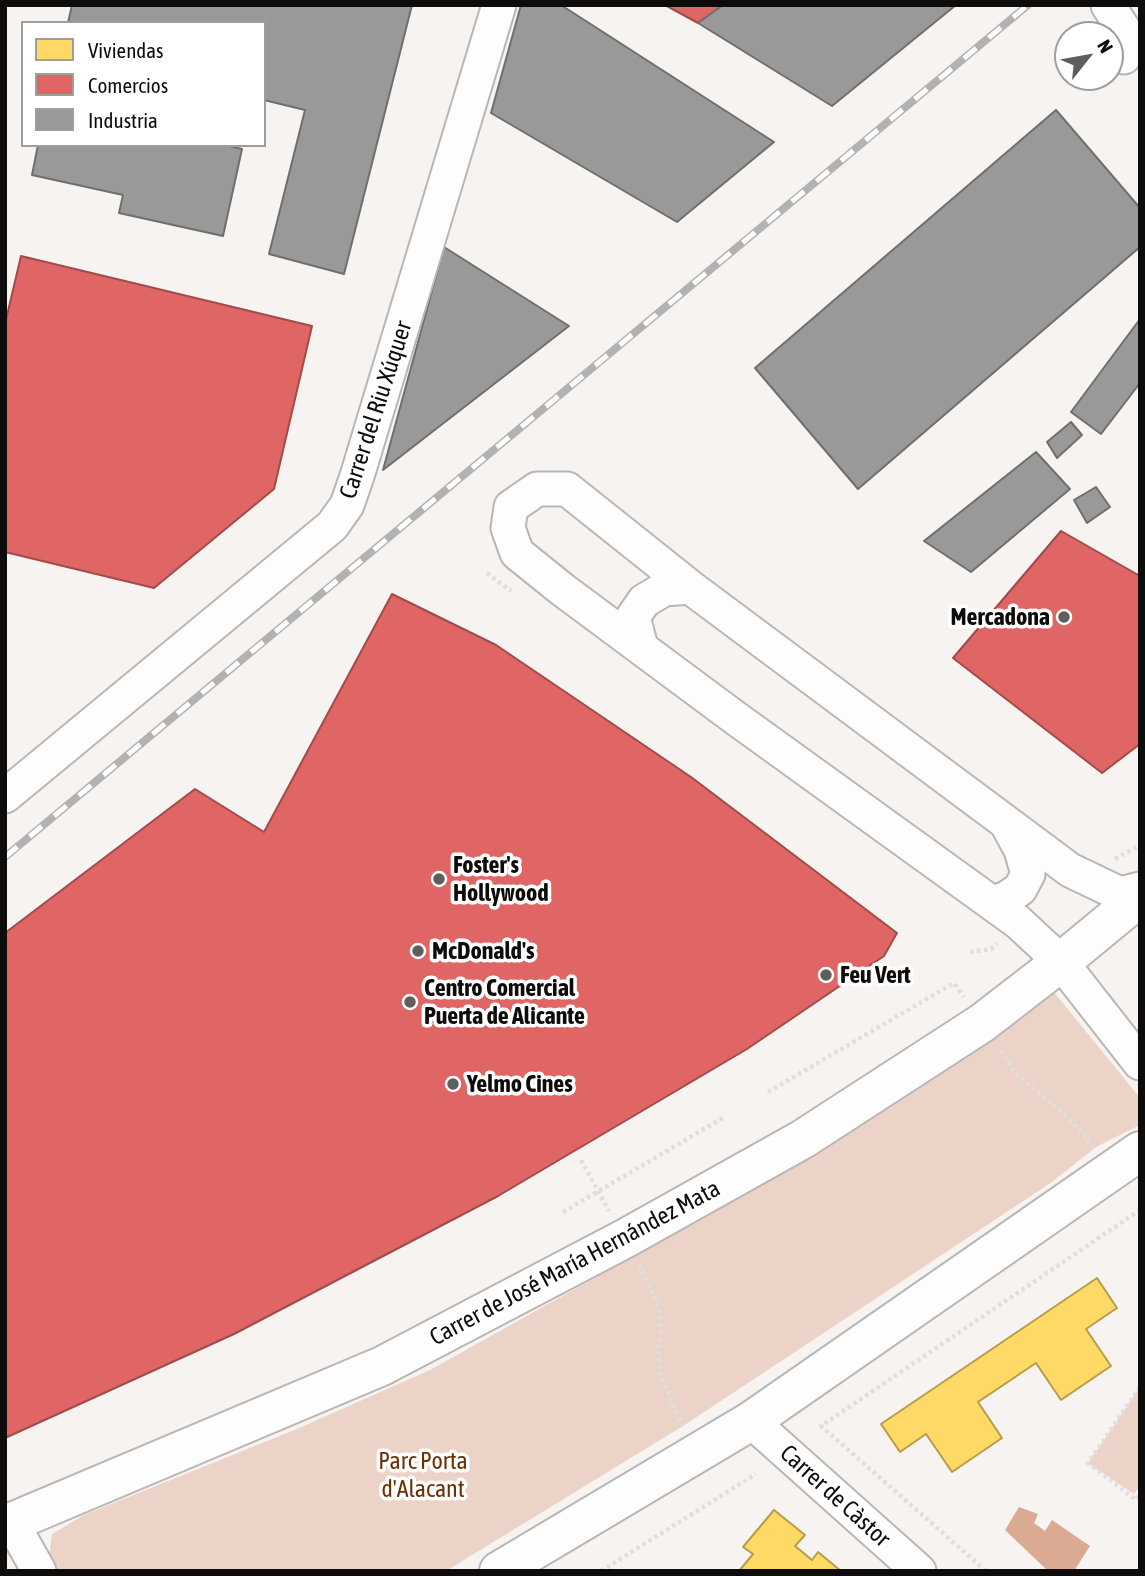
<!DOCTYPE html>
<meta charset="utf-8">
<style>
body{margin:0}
#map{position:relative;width:1145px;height:1576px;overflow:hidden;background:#f7f3f1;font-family:"Asap Condensed",sans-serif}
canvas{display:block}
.frame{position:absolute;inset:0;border:7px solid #0e0c0a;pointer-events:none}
.legend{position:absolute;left:21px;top:21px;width:245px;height:126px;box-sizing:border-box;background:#fff;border:2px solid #9f9e9d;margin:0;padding:9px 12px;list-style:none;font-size:21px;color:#0e0c0a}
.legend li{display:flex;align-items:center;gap:14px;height:35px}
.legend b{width:35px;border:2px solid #9f9e9d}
.north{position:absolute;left:1054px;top:21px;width:70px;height:70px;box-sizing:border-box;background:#fff;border:2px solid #9f9e9d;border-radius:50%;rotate:59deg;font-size:19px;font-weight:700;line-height:28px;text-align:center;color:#0e0c0a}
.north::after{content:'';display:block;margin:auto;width:24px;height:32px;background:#605d5b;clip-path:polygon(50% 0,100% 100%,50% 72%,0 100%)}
</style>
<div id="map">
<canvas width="1145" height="1576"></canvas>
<div class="frame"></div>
<ul class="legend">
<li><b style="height:19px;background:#ffd966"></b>Viviendas</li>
<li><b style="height:19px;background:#e06666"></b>Comercios</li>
<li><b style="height:19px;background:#999"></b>Industria</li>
</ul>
<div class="north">N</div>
</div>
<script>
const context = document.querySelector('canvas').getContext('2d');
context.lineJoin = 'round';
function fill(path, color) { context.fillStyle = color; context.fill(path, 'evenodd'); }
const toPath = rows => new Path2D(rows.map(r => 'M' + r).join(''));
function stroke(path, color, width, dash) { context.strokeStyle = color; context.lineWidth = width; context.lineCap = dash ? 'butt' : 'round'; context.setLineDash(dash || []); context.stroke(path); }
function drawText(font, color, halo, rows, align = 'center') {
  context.font = font + ' "Asap Condensed",sans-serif'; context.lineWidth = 7; context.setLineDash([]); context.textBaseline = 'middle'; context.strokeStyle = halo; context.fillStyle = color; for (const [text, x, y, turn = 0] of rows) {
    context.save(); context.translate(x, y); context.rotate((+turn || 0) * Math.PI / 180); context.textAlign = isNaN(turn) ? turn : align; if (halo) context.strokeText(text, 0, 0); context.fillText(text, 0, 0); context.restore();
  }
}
fill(toPath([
 [1049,986,1140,1098,1140,1125,1096,1147,1052,1182,683,1426,446,1571,58,1571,49,1556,52,1534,84,1515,297,1429,430,1370,634,1256],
 [1140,1387,1140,1486,1134,1494,1088,1463]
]), '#ebd3c7');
fill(toPath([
 [1019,1507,1038,1514,1034,1523,1045,1531,1052,1520,1090,1546,1074,1571,1048,1571,1005,1530]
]), '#daab92');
const homes = toPath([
 [1097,1278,1117,1308,1086,1329,1111,1366,1061,1400,1036,1363,978,1402,1002,1438,952,1472,926,1434,900,1452,881,1424,1097,1278],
 [774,1510,805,1535,795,1546,812,1560,818,1552,841,1571,739,1571,753,1554,743,1547,774,1510]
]);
fill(homes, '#ffd966');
stroke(homes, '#b79c4a', 2);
const shops = toPath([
 [665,5,723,5,698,23,665,5],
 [21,256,312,326,274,489,154,588,5,552,5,324,21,256],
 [1061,531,1140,576,1140,744,1102,773,953,658,1061,531],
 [392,594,496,645,691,777,897,933,884,956,747,1049,498,1196,234,1334,5,1438,5,933,195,789,264,832,392,594]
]);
fill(shops, '#e06666');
stroke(shops, '#a14b4a', 2);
const industry = toPath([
 [72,5,412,5,344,274,269,254,305,110,264,100,264,23,68,23,72,5],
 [521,5,561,5,774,142,677,222,491,113,521,5],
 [723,5,956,5,832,106,698,23,723,5],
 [1056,110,1140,208,1140,247,858,489,755,368,1056,110],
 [38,145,225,145,242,149,223,236,119,213,123,195,32,175,38,145],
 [444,247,569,326,383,470,444,247],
 [1140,319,1140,383,1101,434,1071,412,1140,319],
 [1071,422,1082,435,1057,458,1047,442,1071,422],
 [1036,452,1070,489,971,572,924,541,1036,452],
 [1096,487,1110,507,1087,523,1074,500,1096,487]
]);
fill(industry, '#999');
stroke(industry, '#6f6f6e', 2);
const street = toPath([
 [1108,5,1131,41,1124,57],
 [641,647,633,617,644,601,664,589,690,587],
 [5,796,332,526,347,505,358,473,499,5],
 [1140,889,1120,894,1070,870,690,587,567,489,537,489,511,507,508,528,517,553,563,590,734,717,1018,922,1061,962,1140,1063],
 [993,903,1007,898,1020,889,1028,874,1021,850,1007,824],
 [751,1421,919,1571],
 [12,1523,39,1571]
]);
const secondary = toPath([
 [5,1525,382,1366,626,1238,803,1139,982,1023,1061,962,1140,897],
 [499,1571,751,1421,1140,1151]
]);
stroke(street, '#b9b6b4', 37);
stroke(secondary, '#b9b6b4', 42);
stroke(toPath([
 [487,573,511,591],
 [1115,859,1140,845],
 [970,952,991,949,997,943],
 [1001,1050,1015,1073,1064,1114,1085,1136,1093,1147],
 [768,1092,954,983,964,997],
 [581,1160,609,1211],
 [563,1212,726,1116],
 [639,1265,651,1288,660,1313,661,1331,658,1350,661,1376,682,1425],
 [1140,1387,1088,1463,1136,1500,1140,1494],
 [601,1571,756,1474],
 [986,1571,821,1426,1140,1210]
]), '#e0dfdd', 4.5, [3.5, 3.5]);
stroke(street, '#fefdfd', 33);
stroke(secondary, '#fefdfd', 38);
const rail = toPath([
 [5,857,1028,5]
]);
stroke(rail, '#b3b2b2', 8);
stroke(rail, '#fff', 5, [16]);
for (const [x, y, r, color] of [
 [1064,617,7,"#605d5b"],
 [439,879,7,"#605d5b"],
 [418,951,7,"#605d5b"],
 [826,975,7,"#605d5b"],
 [410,1002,7,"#605d5b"],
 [453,1084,7,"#605d5b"]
]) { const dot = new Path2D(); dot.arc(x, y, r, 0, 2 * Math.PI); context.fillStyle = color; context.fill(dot); stroke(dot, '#fff', 2.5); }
drawText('24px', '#0e0c0a', '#fff', [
 ["Carrer del Riu Xúquer",376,410,-72],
 ["Carrer de José María Hernández Mata",575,1263,-28],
 ["Carrer de Càstor",835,1496,42]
]);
drawText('bold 24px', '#0e0c0a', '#fff', [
 ["Mercadona",1050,617,"right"],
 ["Foster's",453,865],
 ["Hollywood",453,893],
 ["McDonald's",432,951],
 ["Feu Vert",840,975],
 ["Centro Comercial",424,988],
 ["Puerta de Alicante",424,1016],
 ["Yelmo Cines",467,1084]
], 'left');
drawText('24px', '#6a2f05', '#fff', [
 ["Parc Porta",423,1461],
 ["d'Alacant",423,1489]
]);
</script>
